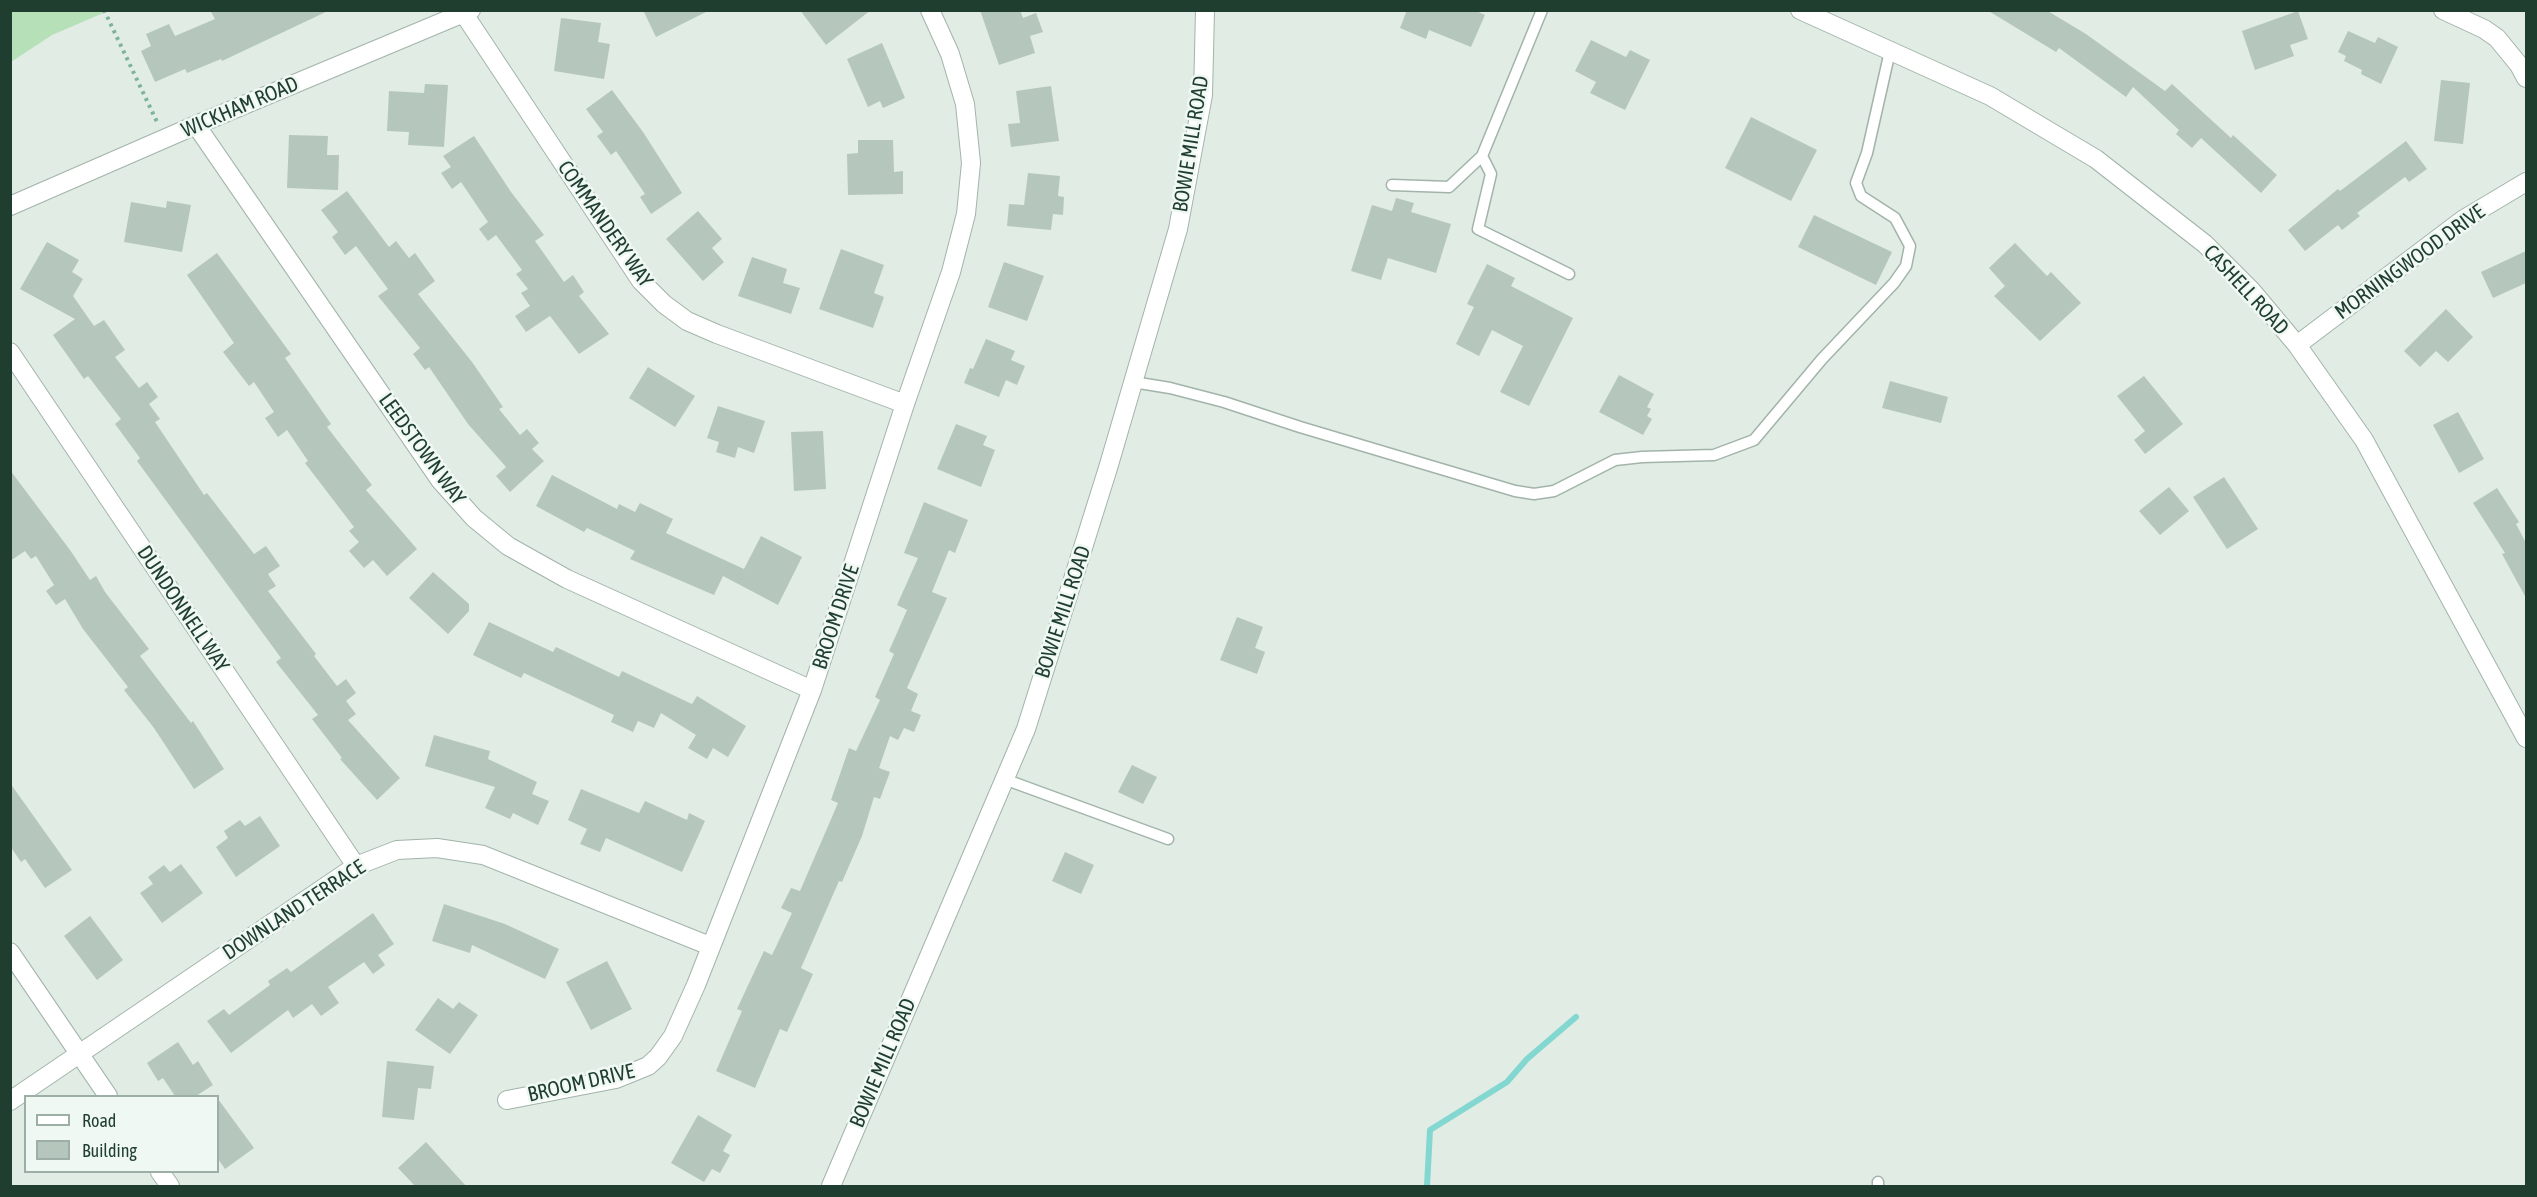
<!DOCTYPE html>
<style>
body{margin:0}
#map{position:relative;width:2537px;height:1197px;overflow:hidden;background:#e0ece4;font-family:"Asap Condensed",sans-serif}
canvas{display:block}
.frame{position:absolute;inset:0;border:12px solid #1f3e2f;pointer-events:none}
.legend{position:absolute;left:24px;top:1095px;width:195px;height:78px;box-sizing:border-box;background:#f0f8f3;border:2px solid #9caea5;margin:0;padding:8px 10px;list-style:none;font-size:18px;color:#1f3e2f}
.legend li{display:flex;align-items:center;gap:12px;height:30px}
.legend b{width:30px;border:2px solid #9caea5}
</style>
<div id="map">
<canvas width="2537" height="1197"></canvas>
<div class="frame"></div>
<ul class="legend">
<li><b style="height:8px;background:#fff"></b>Road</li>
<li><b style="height:16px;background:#b5c7bc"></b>Building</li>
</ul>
</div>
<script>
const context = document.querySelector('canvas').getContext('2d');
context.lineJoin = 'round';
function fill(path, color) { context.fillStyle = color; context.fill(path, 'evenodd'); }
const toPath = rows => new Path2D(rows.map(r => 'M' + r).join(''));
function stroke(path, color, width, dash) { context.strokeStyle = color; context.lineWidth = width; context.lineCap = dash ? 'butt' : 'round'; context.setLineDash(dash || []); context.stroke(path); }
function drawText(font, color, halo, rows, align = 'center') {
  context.font = font + ' "Asap Condensed",sans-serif'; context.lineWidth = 5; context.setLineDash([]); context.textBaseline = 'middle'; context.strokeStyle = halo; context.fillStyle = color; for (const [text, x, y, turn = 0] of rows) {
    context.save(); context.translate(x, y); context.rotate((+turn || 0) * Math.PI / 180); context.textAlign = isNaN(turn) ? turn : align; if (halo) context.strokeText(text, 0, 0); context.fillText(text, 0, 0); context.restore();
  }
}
fill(toPath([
 [11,10,108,10,108,11,52,35,11,62]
]), '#b6e0b8');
stroke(toPath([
 [1427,1186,1430,1130,1507,1082,1527,1059,1576,1017]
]), '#82d7d1', 6);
fill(toPath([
 [210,10,330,10,222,61,221,59,187,73,185,69,155,82,141,51,151,46,146,34,169,24,175,36,215,19],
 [643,10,710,10,656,37],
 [800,10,871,10,826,45],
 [980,10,1020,10,1023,18,1036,13,1043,32,1030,36,1035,53,999,65],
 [1407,10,1474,10,1485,15,1471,47,1429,30,1426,39,1400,28],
 [1987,10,2046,10,2086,34,2165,91,2172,84,2231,138,2233,135,2277,175,2261,193,2201,138,2192,148,2176,134,2179,130,2133,87,2126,97,2059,48,2056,52],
 [2298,11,2308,39,2290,45,2294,56,2255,70,2242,31],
 [561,18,601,23,598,42,610,44,604,79,554,71],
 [2348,31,2375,43,2378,37,2398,47,2381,84,2361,74,2362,70,2344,61,2346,56,2338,52],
 [1591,40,1626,57,1630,50,1650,60,1625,110,1590,93,1596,82,1575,71],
 [882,43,905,98,883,108,880,101,868,107,847,59],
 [2441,80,2470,83,2463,144,2434,141],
 [425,84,448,85,444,147,408,145,409,132,387,131,389,91,424,93],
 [1051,86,1059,141,1011,147,1008,124,1020,123,1016,91],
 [612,90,643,132,682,193,651,214,640,197,645,194,616,151,611,155,597,136,603,132,586,109],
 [1751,117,1817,150,1791,201,1725,168],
 [289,135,328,136,327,155,339,155,338,190,287,188],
 [474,136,511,192,544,235,535,241,564,282,573,275,584,292,579,296,609,334,579,354,550,316,526,332,515,316,530,306,521,293,528,289,516,274,522,270,496,235,488,241,479,229,488,222,461,182,452,189,441,173,451,167,443,156],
 [858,140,893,140,894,172,903,171,903,194,848,195,847,154,858,153],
 [2406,141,2427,169,2409,182,2405,177,2357,213,2360,216,2342,230,2338,225,2305,251,2288,230,2338,189,2340,191],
 [1028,173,1060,176,1058,196,1064,197,1063,215,1053,214,1051,230,1007,226,1009,204,1024,205],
 [347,191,389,247,396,241,409,258,415,253,435,281,418,294,472,362,503,407,499,409,520,435,527,429,539,443,532,449,544,461,510,492,496,476,506,467,468,424,429,367,425,370,413,354,420,348,378,296,388,289,356,246,345,255,332,237,338,232,321,210],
 [1396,198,1414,203,1411,212,1451,224,1436,273,1388,258,1381,280,1351,271,1372,205,1392,211],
 [167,201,191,205,182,252,124,242,131,202,166,208],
 [698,211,722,239,712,248,724,262,703,281,666,239],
 [1814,215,1892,252,1876,285,1798,247],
 [47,242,79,260,72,272,83,279,73,296,94,326,104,320,125,350,115,357,139,388,147,382,158,397,149,404,160,419,155,422,204,495,207,493,254,554,266,546,280,566,268,574,276,586,268,591,316,654,314,656,337,686,346,679,356,693,346,701,356,714,348,720,400,778,377,800,340,759,342,758,312,719,318,715,276,662,281,658,137,461,140,458,115,424,121,419,88,376,84,379,53,335,75,319,20,289],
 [2015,243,2047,276,2051,272,2081,303,2040,341,1994,296,2005,286,1989,268],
 [841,249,884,265,874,293,884,297,873,328,819,309],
 [2526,251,2526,283,2493,298,2481,272],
 [217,253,291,354,285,358,331,424,327,427,372,485,366,490,417,549,387,576,373,560,364,568,349,551,359,542,349,531,354,527,305,463,308,461,287,430,278,437,265,418,274,412,254,382,249,386,223,352,234,343,187,275],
 [752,257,787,269,783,283,800,288,791,314,738,296],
 [1004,262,1044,276,1027,321,988,307],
 [1487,264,1515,278,1511,286,1573,318,1529,406,1500,392,1523,346,1492,330,1479,356,1456,344,1474,307,1467,304],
 [2446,309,2473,337,2448,362,2436,351,2420,367,2404,351],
 [986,339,1015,351,1011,360,1025,366,1017,385,1006,380,999,397,964,383,970,368,973,369],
 [648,367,695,396,675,427,629,398],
 [1619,375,1654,394,1647,407,1651,409,1647,416,1652,419,1643,435,1599,412],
 [2144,376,2183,424,2145,454,2134,440,2145,431,2117,396],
 [1890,381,1948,397,1941,423,1882,408],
 [718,406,765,421,754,453,738,447,735,458,716,452,719,442,707,438],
 [2458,412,2484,459,2459,473,2433,425],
 [956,424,987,436,983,445,995,450,981,487,937,469],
 [823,431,826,489,794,491,791,432],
 [10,470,70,550,90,580,96,576,105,592,149,649,140,656,191,723,193,721,224,769,194,789,154,728,124,690,128,687,83,629,65,599,56,605,46,591,54,585,36,556,31,559,25,551,10,561],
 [552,475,617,509,619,504,635,512,640,503,673,519,666,533,744,569,761,536,802,557,778,605,723,576,714,595,630,559,635,551,587,528,584,532,536,506],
 [2224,477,2258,529,2227,549,2193,497],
 [2169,487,2189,511,2160,535,2139,511],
 [2497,488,2519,522,2516,524,2526,543,2526,598,2502,554,2505,553,2473,503],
 [924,502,968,520,955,553,949,550,932,592,947,598,907,688,918,694,911,711,921,715,914,732,904,728,898,740,890,736,879,768,890,772,880,799,874,797,862,836,842,882,839,881,801,968,813,974,787,1032,780,1029,755,1088,716,1071,742,1011,737,1009,764,951,772,955,792,913,781,908,791,888,800,891,838,803,831,800,849,748,856,751,880,700,875,697,894,654,889,651,907,610,897,605,918,558,904,553],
 [433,572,469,604,469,611,448,634,409,598],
 [1237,617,1263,627,1255,648,1265,652,1257,674,1220,660],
 [489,622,553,652,556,647,619,677,622,671,692,704,697,696,746,726,728,757,713,748,707,759,688,748,696,735,661,713,654,728,638,721,633,732,611,722,614,715,524,673,521,678,473,655],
 [434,735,490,751,488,759,537,782,532,794,549,801,538,825,513,813,510,819,485,808,495,787,425,766],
 [1132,765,1157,777,1143,804,1118,792],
 [10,783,72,870,45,888,25,859,21,862,10,846],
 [581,789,639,813,645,801,687,820,689,813,705,821,682,872,606,838,600,852,580,844,587,829,568,820],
 [260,816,280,846,236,877,216,847,228,838,224,831,240,820,245,826],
 [1065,852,1094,865,1081,894,1052,881],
 [181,864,203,893,162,923,140,893,153,884,148,877,164,865,170,872],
 [444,904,505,924,559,949,545,979,472,945,470,953,432,941],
 [373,913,394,944,378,955,385,965,373,974,364,962,328,987,339,1003,321,1016,312,1004,293,1018,288,1010,231,1053,207,1021,224,1009,229,1015,270,985,268,981,287,968,291,972],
 [90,916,123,960,97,980,64,936],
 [607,961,632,1009,591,1030,566,982],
 [438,998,453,1009,459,1002,478,1015,450,1054,415,1030],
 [178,1042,193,1065,198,1061,213,1085,196,1096,175,1096,163,1078,158,1081,147,1063],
 [387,1061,434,1066,431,1089,418,1088,414,1120,382,1117],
 [218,1099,254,1148,225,1169,218,1159],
 [698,1115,732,1135,723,1151,730,1155,720,1173,712,1169,704,1182,671,1163],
 [426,1142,466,1186,415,1186,398,1168]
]), '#b5c7bc');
const service = toPath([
 [1542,10,1482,156,1491,174,1478,229,1569,274],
 [1392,185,1449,187,1482,156],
 [1133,382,1170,388,1224,402,1300,427,1515,491,1534,494,1554,491,1615,460,1642,457,1714,455,1754,440,1822,359,1894,283,1906,266,1910,246,1895,218,1861,196,1856,183,1867,153,1890,51],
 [1004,779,1168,839],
 [1878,1182,1878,1186]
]);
const minor = toPath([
 [2443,10,2484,29,2497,38,2519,65,2526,78],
 [464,14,641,281,664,304,687,321,717,334,905,404],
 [196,125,440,480,474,518,508,546,567,579,812,690],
 [10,206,196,125,471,10],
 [10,352,356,866],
 [10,952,108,1096],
 [507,1100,616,1079,648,1066,658,1057,673,1036,696,985,812,690,905,404,951,272,966,214,971,163,965,104,950,54,930,10],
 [10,1101,356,866,397,850,437,848,483,855,710,946],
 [160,1172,170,1186]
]);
const tertiary = toPath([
 [1800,10,1990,96,2096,159,2205,244,2251,290,2297,345,2364,440,2526,738],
 [2297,345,2464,219,2526,182],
 [831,1186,1026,729,1108,468,1178,229,1203,95,1205,10]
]);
stroke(service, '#a2b4aa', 13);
stroke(minor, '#a2b4aa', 20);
stroke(tertiary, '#a2b4aa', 20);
stroke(toPath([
 [104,10,157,122]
]), '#7db396', 4, [3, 4.5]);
stroke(service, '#fff', 10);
stroke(minor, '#fff', 18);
stroke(tertiary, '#fff', 18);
drawText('21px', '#1f3e2f', '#f0f8f3', [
 ["WICKHAM ROAD",240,107,-23],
 ["BOWIE MILL ROAD",1191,144,-81],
 ["COMMANDERY WAY",605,224,55],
 ["MORNINGWOOD DRIVE",2410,262,-36],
 ["CASHELL ROAD",2246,290,47],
 ["LEEDSTOWN WAY",422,449,54],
 ["DUNDONNELL WAY",183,609,56],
 ["BOWIE MILL ROAD",1063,612,-72],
 ["BROOM DRIVE",836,617,-72],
 ["DOWNLAND TERRACE",294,910,-33],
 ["BOWIE MILL ROAD",883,1063,-67],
 ["BROOM DRIVE",581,1083,-13]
]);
</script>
